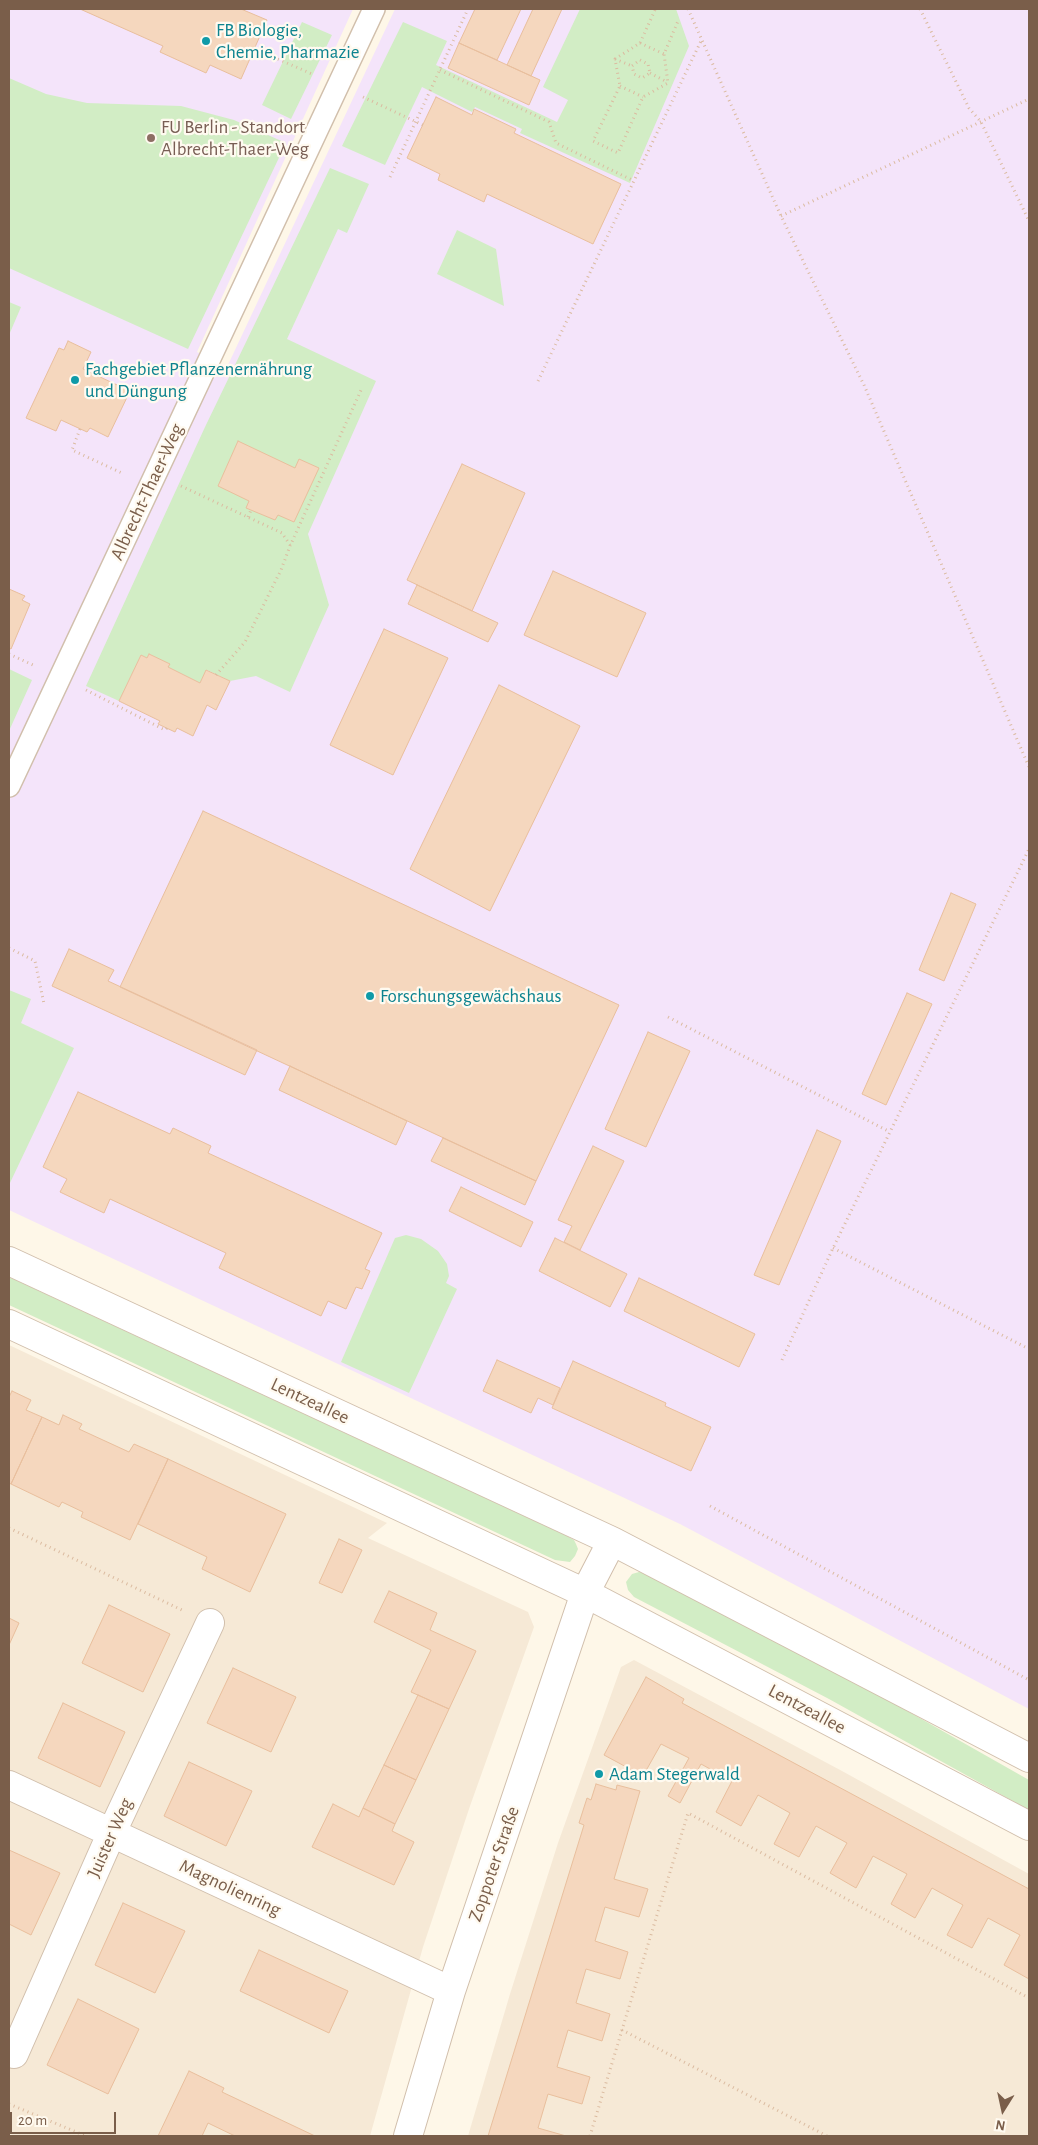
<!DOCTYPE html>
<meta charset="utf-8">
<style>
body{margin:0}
#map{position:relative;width:1038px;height:2145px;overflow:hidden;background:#fef7e8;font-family:"Alegreya Sans",sans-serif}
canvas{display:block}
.frame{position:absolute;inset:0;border:10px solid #7a5e4a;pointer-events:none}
.north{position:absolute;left:978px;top:2085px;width:50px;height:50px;-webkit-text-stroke:4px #fffaf0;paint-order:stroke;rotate:190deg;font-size:14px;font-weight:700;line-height:20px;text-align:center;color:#7a5e4a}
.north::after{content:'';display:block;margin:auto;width:18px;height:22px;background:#7a5e4a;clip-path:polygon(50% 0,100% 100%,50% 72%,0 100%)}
.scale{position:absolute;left:10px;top:2112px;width:106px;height:22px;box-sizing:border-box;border:2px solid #7a5e4a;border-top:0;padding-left:6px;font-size:15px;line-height:18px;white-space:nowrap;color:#7a5e4a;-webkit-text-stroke:4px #fffaf0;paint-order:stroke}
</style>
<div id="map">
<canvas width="1038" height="2145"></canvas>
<div class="frame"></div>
<div class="north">N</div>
<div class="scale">20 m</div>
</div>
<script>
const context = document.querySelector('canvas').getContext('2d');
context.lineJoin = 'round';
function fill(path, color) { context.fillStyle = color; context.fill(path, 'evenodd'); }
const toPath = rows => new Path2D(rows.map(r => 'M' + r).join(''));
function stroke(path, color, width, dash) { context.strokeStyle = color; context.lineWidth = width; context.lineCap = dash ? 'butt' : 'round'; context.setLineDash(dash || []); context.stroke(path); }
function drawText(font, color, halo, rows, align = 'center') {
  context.font = font + ' "Alegreya Sans",sans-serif'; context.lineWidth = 4.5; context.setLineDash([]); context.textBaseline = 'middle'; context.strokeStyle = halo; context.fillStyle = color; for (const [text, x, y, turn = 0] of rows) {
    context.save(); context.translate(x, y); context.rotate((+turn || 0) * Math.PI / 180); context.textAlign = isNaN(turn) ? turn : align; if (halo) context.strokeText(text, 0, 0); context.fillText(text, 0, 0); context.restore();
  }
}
fill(toPath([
 [9,1345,387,1523,368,1538,528,1612,534,1627,470,1806,423,1947,370,2136,9,2136],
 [634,1660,842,1771,1029,1874,1029,2136,468,2136,510,1994,558,1843,621,1667]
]), '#f6e9d6');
fill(toPath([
 [9,9,353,9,197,352,227,367,395,9,1029,9,1029,1709,680,1524,9,1210]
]), '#f4e4fa');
fill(toPath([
 [580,9,676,9,689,46,630,183,520,133,522,129,475,107,472,112,422,87,385,165,342,146,403,22,447,41,436,65,557,122,568,100,543,87],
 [302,22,332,35,291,119,262,105],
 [9,78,46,94,87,103,181,106,234,120,286,143,188,349,9,268],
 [330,168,369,184,347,233,338,229,287,339,376,381,308,534,329,605,290,692,256,676,230,681,207,670,200,683,168,667,169,664,149,654,147,658,141,655,119,701,86,686,205,427],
 [457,230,496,249,504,306,437,274],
 [9,302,21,307,9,335],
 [9,669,32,680,9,731],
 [9,990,31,999,21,1023,74,1048,9,1185],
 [406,1235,421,1239,438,1251,447,1264,449,1276,446,1283,457,1289,409,1393,341,1362,395,1238],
 [9,1277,567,1536,574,1540,576,1544,578,1549,575,1556,570,1562,555,1560,9,1305],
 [639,1572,647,1573,865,1687,1029,1780,1029,1810,829,1699,634,1597,628,1590,626,1582,632,1574]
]), '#d2edc5');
const building = toPath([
 [80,9,241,9,267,20,241,79,210,65,206,73,160,52,163,46,80,9],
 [475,9,521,9,497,60,459,43,475,9],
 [533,9,562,9,531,76,507,65,533,9],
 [459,43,540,80,529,105,448,68,459,43],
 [436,97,472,115,474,109,516,129,514,133,621,184,593,244,487,194,484,202,438,180,440,174,407,158,436,97],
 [68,341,91,352,83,369,130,391,108,437,90,428,87,432,61,420,56,431,26,418,59,348,64,350,68,341],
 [238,441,295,468,299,459,319,468,294,522,278,515,275,520,246,508,249,501,218,486,238,441],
 [462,464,525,493,472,611,407,580,462,464],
 [553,571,646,613,617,677,524,635,553,571],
 [417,585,498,623,488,642,408,604,417,585],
 [9,589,25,596,22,600,30,604,11,649,9,648,9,589],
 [384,629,448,658,393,775,330,745,384,629],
 [149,654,170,664,168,667,200,683,206,670,230,681,216,710,207,705,193,736,177,728,175,732,158,724,160,721,119,701,141,655,147,658,149,654],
 [499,685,580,726,490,911,410,869,499,685],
 [203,811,619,1005,536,1181,120,987,203,811],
 [951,893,976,904,944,981,919,970,951,893],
 [69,949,114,970,108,981,257,1050,245,1075,52,986,69,949],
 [907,993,932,1004,886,1105,862,1094,907,993],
 [648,1032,690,1051,646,1147,605,1129,648,1032],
 [290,1066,407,1121,396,1145,279,1090,290,1066],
 [78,1092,170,1134,173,1128,211,1146,208,1153,382,1233,365,1269,370,1271,362,1289,356,1287,346,1309,328,1301,321,1316,219,1268,226,1253,110,1199,104,1213,60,1192,67,1179,43,1167,78,1092],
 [817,1130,841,1141,779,1285,754,1275,817,1130],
 [443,1138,536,1181,525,1205,431,1161,443,1138],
 [593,1146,624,1161,580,1250,564,1242,572,1226,558,1220,593,1146],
 [461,1187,533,1222,521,1247,449,1211,461,1187],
 [555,1238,627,1274,610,1307,539,1271,555,1238],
 [639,1278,755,1334,739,1367,624,1311,639,1278],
 [497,1360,560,1388,553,1405,538,1398,531,1413,483,1391,497,1360],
 [573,1361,666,1403,665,1406,711,1427,691,1471,552,1408,573,1361],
 [12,1391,31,1400,26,1410,42,1417,11,1484,9,1483,9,1397,12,1391],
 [63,1415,82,1424,79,1429,129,1452,134,1444,168,1459,130,1540,81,1517,83,1512,62,1502,59,1507,11,1484,42,1417,59,1425,63,1415],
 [168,1459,286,1514,250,1592,202,1569,207,1557,138,1524,168,1459],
 [339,1539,362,1550,342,1593,319,1583,339,1539],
 [389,1591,437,1613,430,1630,476,1651,449,1709,411,1692,431,1650,374,1622,389,1591],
 [109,1605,170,1634,143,1692,82,1663,109,1605],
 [9,1618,19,1623,9,1645,9,1618],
 [233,1668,296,1697,271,1752,207,1723,233,1668],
 [646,1677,684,1699,682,1703,1029,1889,1029,1979,1004,1965,1020,1935,988,1918,972,1948,947,1935,963,1905,932,1888,915,1918,891,1904,907,1874,873,1856,856,1888,830,1873,847,1843,816,1826,799,1857,774,1844,790,1813,758,1795,741,1826,716,1812,732,1781,701,1764,680,1803,668,1796,689,1758,661,1744,643,1776,604,1755,646,1677],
 [418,1695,449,1709,416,1780,384,1765,418,1695],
 [63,1703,125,1732,100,1787,38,1758,63,1703],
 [189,1762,252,1791,226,1846,164,1816,189,1762],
 [384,1765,416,1780,395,1824,363,1808,384,1765],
 [596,1784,616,1790,617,1785,640,1791,614,1879,648,1889,639,1917,605,1907,595,1941,628,1952,620,1979,586,1969,576,2003,610,2014,602,2041,568,2030,557,2067,590,2077,582,2104,548,2094,538,2128,566,2136,488,2136,584,1825,579,1823,587,1798,591,1800,596,1784],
 [333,1804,359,1817,363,1808,395,1824,392,1831,414,1842,394,1885,312,1847,333,1804],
 [9,1850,60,1873,31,1935,9,1924,9,1850],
 [123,1903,185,1931,155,1993,95,1965,123,1903],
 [259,1950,348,1991,329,2033,240,1991,259,1950],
 [78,1999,139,2029,108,2094,47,2065,78,1999],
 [189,2071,224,2088,222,2092,315,2136,235,2136,208,2123,202,2136,158,2136,189,2071]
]);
fill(building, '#f5d7be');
stroke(building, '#e9bf9d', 1);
const service = toPath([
 [9,786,374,9]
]);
const minor = toPath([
 [9,1261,612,1541,1029,1758],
 [9,1324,585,1593,1029,1826],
 [9,1785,451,1991],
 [14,2054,112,1832,210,1623],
 [408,2136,451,1991,585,1593,612,1541]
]);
stroke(service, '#d1bfac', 24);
stroke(minor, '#d1bfac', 30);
stroke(toPath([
 [688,9,781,216,864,385,1029,767],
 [920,9,969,108,981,122,1029,221],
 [655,10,640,43,615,59,620,86,593,141,618,153,643,97,668,83,664,54,678,21],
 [640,43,664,54],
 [255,49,312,74],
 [615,59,632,66],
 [640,60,648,64,650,73,642,78,634,74,632,66,640,60],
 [440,70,549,122,556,143,634,181],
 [650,73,667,82],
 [620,86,643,97],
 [363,97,423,125],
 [390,177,468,9],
 [781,216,1029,99],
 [538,381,701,41],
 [80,429,72,450,124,474],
 [181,486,282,533,290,545],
 [248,517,251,510],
 [9,654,33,665],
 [216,675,245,642,281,570,290,546,362,388],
 [86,690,165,730,167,728],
 [9,948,35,961,44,1004],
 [668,1017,890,1132],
 [833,1248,1029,1349],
 [782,1360,833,1248,1029,849],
 [710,1506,1029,1680],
 [9,1528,182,1610],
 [9,2104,86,2136],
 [590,2136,622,2030],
 [827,2136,622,2030,688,1813,1029,1998]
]), '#dbbba0', 3, [1, 4]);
stroke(service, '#fff', 21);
stroke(minor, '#fff', 28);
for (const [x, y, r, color] of [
 [206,41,5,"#0f9aa8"],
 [151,138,5,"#8d6e63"],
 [75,380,5,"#0f9aa8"],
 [370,996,5,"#0f9aa8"],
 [599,1774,5,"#0f9aa8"]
]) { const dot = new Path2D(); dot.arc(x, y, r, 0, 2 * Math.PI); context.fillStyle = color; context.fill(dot); stroke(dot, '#fffaf0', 2); }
drawText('19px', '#0d838f', '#fffaf0', [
 ["FB Biologie,",216,30],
 ["Chemie, Pharmazie",216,52],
 ["Fachgebiet Pflanzenernährung",85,369],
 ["und Düngung",85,391],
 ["Forschungsgewächshaus",380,996],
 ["Adam Stegerwald",609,1774]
], 'left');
drawText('19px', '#785e54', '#fffaf0', [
 ["FU Berlin - Standort",161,127],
 ["Albrecht-Thaer-Weg",161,149]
], 'left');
drawText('19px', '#7a5e4a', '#fffaf0', [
 ["Albrecht-Thaer-Weg",147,492,-65],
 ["Lentzeallee",310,1401,25],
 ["Lentzeallee",807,1709,28],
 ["Juister Weg",110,1838,-66],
 ["Zoppoter Straße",494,1864,-71],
 ["Magnolienring",230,1888,25]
]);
</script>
